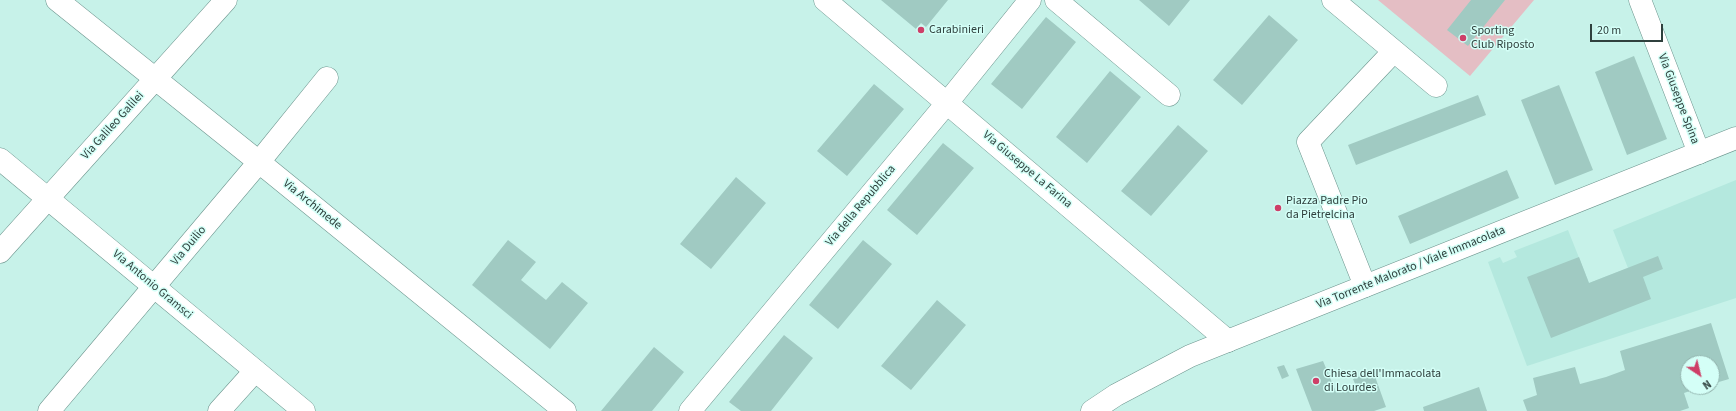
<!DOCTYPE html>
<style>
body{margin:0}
#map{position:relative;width:1736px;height:411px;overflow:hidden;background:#c7f2e9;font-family:"Source Sans 3",sans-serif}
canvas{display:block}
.north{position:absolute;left:1680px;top:355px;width:40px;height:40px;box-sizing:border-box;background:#d4fff7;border:1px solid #92b3ad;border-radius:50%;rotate:145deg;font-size:11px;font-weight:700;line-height:16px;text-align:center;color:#2f403d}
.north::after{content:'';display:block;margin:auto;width:14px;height:18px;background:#ce3f68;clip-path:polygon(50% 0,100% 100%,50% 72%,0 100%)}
.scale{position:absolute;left:1590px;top:24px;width:73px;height:18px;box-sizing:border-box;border:2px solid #2f403d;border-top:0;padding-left:5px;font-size:12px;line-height:14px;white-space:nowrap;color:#2f403d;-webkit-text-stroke:3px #d4fff7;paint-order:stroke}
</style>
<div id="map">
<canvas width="1736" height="411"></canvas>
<div class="north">N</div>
<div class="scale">20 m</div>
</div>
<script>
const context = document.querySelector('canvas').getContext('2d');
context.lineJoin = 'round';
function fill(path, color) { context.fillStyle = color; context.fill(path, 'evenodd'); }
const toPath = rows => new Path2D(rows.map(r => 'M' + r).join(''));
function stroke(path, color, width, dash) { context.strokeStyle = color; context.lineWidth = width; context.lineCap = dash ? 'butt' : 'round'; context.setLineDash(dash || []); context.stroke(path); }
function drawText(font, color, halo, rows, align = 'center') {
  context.font = font + ' "Source Sans 3",sans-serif'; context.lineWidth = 3; context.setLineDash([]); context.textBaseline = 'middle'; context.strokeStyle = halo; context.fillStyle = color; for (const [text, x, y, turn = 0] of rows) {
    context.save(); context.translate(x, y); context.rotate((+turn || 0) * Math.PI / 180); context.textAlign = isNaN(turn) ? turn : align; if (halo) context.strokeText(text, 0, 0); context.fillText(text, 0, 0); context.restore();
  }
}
fill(toPath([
 [1736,180,1736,298,1527,366,1488,262,1500,257,1503,263,1517,257,1514,251,1568,230,1589,283,1628,268,1613,230]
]), '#b4e8de');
fill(toPath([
 [1378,0,1534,0,1470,76]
]), '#e4bec4');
fill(toPath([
 [881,0,948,0,926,27,921,23,916,29],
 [1139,0,1190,0,1169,26],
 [1471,0,1505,0,1468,46,1447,30],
 [1269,15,1298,40,1242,105,1213,80],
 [1046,17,1076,42,1022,109,991,84],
 [1634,56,1667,139,1627,155,1595,72],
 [1110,71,1141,97,1087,163,1056,137],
 [874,84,904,109,847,176,817,151],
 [1559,85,1593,170,1555,185,1521,100],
 [1478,95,1486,115,1356,165,1348,145],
 [1178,125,1208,151,1151,216,1121,191],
 [943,143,974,168,917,235,887,210],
 [1507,170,1519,198,1410,244,1398,216],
 [736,177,766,203,711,269,680,244],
 [508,240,536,262,521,280,546,300,562,282,588,303,550,349,472,285],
 [863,240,892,264,838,329,809,305],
 [1658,256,1663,269,1643,277,1651,299,1551,338,1527,277,1579,257,1589,283],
 [937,300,966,325,911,390,881,366],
 [1711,323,1729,379,1712,384,1712,363,1688,363,1688,387,1702,387,1684,393,1689,408,1680,411,1527,411,1523,400,1537,395,1533,378,1575,367,1580,384,1606,377,1625,370,1620,351],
 [784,335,813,358,771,411,741,411,729,402],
 [654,347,684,372,652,411,601,411],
 [1323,361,1336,392,1356,386,1353,379,1373,371,1386,407,1374,411,1312,411,1296,369],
 [1284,365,1289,376,1282,379,1277,367],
 [1479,387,1487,411,1424,411,1423,407]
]), '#a0cac2');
const street = toPath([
 [57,0,259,162,565,411],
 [825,0,1228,341],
 [1056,0,1169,95],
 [1333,0,1436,86],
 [1640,0,1699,153],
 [0,252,226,0],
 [1365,286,1308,142,1394,51],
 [49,411,259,162,327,78],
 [219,411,255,371],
 [690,411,947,103,1030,0]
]);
const secondary = toPath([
 [0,159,304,411],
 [1092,411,1116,395,1190,356,1736,138]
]);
stroke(street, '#6d958e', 23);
stroke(secondary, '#6d958e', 23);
stroke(street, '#fff', 22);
stroke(secondary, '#fff', 22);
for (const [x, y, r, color] of [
 [921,30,4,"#ce3f68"],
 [1463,38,4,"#ce3f68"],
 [1278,208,4,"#ce3f68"],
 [1316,381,4,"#ce3f68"]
]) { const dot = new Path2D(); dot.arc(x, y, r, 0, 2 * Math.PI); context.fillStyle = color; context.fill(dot); stroke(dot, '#d4fff7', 1.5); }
drawText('12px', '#2f403d', '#d4fff7', [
 ["Carabinieri",929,30],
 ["Sporting",1471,31],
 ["Club Riposto",1471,45],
 ["Piazza Padre Pio",1286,201],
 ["da Pietrelcina",1286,215],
 ["Chiesa dell'Immacolata",1324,374],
 ["di Lourdes",1324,388]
], 'left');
drawText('12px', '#2f403d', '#d4fff7', [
 ["Via Giuseppe Spina",1678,99,69],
 ["Via Galileo Galilei",113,126,-48],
 ["Via Giuseppe La Farina",1027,170,40],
 ["Via Archimede",312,205,39],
 ["Via della Repubblica",861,206,-50],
 ["Via Duilio",189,246,-50],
 ["Via Torrente Malorato / Viale Immacolata",1411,268,-22],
 ["Via Antonio Gramsci",152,285,40]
]);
</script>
